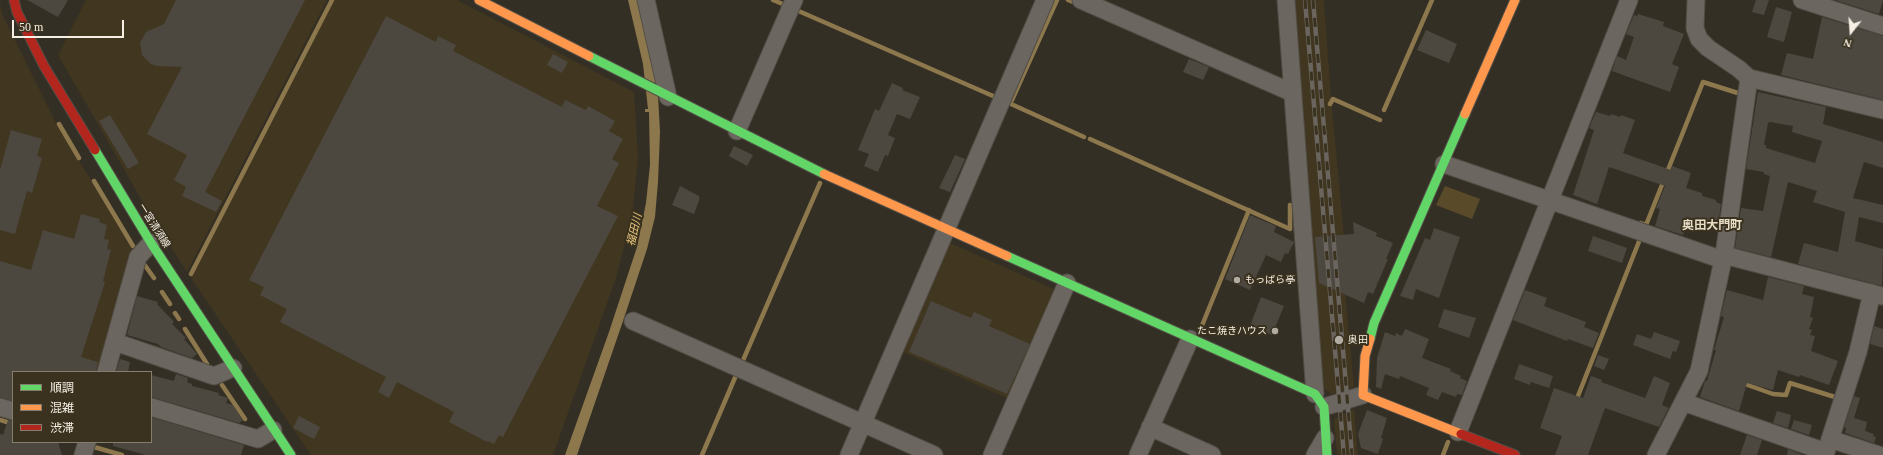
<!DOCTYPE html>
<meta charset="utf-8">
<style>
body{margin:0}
#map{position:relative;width:1883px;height:455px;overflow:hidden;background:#342f25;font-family:"Times New Roman","Noto Sans JP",serif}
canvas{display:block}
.legend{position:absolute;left:12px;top:371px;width:140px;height:72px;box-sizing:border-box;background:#3a311f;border:1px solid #857d6e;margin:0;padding:5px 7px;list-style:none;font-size:12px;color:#f5efe4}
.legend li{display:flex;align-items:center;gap:8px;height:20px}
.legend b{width:20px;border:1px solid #857d6e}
.north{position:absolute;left:1831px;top:12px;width:40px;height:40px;-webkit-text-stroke:3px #3a311f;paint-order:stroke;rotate:197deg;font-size:11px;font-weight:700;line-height:16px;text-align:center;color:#f5efe4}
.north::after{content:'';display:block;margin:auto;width:14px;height:18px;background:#f5efe4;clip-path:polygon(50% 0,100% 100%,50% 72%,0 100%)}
.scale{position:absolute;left:12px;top:20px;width:112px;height:18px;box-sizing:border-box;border:2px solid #f5efe4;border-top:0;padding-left:5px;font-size:12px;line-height:14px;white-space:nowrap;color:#f5efe4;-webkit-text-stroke:3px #3a311f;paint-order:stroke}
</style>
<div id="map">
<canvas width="1883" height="455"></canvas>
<ul class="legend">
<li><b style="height:5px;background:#63d668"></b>順調</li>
<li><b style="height:5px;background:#ff974d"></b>混雑</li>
<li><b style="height:5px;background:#b3261e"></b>渋滞</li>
</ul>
<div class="north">N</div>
<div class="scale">50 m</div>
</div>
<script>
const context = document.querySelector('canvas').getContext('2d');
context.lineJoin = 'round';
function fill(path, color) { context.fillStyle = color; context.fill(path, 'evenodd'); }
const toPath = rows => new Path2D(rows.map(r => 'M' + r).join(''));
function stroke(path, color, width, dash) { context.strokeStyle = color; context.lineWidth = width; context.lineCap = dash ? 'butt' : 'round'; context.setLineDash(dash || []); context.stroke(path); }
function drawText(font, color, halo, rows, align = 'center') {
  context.font = font + ' "Times New Roman","Noto Sans JP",serif'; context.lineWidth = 4; context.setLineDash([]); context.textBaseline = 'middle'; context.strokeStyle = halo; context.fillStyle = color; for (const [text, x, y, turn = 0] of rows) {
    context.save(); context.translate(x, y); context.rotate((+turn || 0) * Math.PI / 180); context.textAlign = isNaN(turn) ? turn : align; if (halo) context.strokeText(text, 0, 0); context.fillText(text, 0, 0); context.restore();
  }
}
fill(toPath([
 [86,0,327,0,187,272,156,225,58,55],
 [334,0,457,0,634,92,638,159,632,217,616,278,553,455,311,455,191,278],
 [1291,0,1324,0,1324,2,1331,97,1348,279,1344,280,1354,387,1331,394,1322,387],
 [0,3,2,14,56,123,132,247,132,257,99,372,13,372,13,407,0,404],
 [948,242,1060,292,1012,400,901,351],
 [1354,409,1358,455,1337,455,1334,419]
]), '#41361f');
fill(toPath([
 [1445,186,1480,199,1472,219,1436,205]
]), '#594a29');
fill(toPath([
 [628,0,639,0,653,64,658,95,660,132,658,182,655,217,647,249,623,321,577,455,565,455,609,332,637,247,646,203,650,165,649,112,645,112,645,109,648,109,643,64]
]), '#8d784d');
stroke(toPath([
 [773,0,785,5],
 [1068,0,1078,4],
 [794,9,993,96],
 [1012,100,1057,0],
 [1011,104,1084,137],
 [1330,104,1333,99,1380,120],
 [1384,110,1432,0],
 [59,124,79,158],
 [1090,139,1290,229,1290,205],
 [94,181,133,246],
 [1640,223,1646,225,1703,82,1741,94],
 [144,264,154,278],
 [191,274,332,0],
 [162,292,170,304],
 [175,313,179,319],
 [1201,328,1249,210],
 [185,329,207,364],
 [741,365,820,183],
 [1742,383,1773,394,1786,395,1790,383,1838,398],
 [222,385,245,419],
 [1576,401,1640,239],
 [0,420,13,424],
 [94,447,122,455],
 [702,455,737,373],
 [1443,455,1448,442]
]), '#8d784d', 4.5);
fill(toPath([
 [27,0,68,0,58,17],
 [176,0,305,0,205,192,222,201,216,212,182,196,186,187,174,180,187,155,147,134,182,67,157,66,151,64,142,55,140,43,146,32,164,24],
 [1756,0,1769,0,1764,15,1752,12],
 [1835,0,1883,0,1879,14],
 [1776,7,1792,12,1784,42,1767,37],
 [1638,14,1664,22,1663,26,1684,34,1672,64,1679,67,1670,92,1612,71,1617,56,1626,60,1634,37,1626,34,1634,15,1637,16],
 [386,16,436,42,438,36,456,45,453,51,562,107,565,100,586,110,588,106,615,121,609,131,623,139,612,159,619,163,597,206,618,216,503,437,499,435,494,444,488,441,487,442,449,422,454,412,397,382,389,398,378,392,386,377,280,322,287,309,260,295,264,287,249,280],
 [1822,17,1883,36,1883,100,1781,75,1787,53,1813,59],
 [1426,30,1457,44,1449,63,1417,50],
 [553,54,568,62,562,73,547,65],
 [1189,59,1209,67,1203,80,1183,72],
 [892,83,903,88,902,90,920,97,910,119,897,114,888,135,895,138,888,156,885,155,878,172,864,166,869,154,858,150,875,109,879,111],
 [1758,92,1826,107,1823,124,1883,142,1883,168,1864,162,1853,198,1883,205,1883,223,1859,217,1855,241,1883,249,1882,286,1798,264,1804,243,1838,252,1845,212,1813,202,1817,191,1788,182,1771,257,1735,248,1741,208,1763,211,1770,176,1764,174,1764,172,1746,169],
 [1770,122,1793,126,1792,132,1822,141,1815,163,1766,148,1766,145,1764,145,1768,123],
 [1596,112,1610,116,1611,114,1620,117,1621,115,1635,120,1623,153,1671,170,1672,166,1691,173,1686,188,1702,193,1702,196,1716,200,1716,202,1721,204,1718,226,1688,218,1683,235,1655,226,1660,209,1656,208,1665,186,1609,167,1597,204,1573,195,1594,130,1589,128],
 [110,115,139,163,128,169,99,121],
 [11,130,42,139,37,156,42,158,32,193,27,191,15,234,0,230,0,170],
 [734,146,753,155,747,166,729,156],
 [955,155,965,159,950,192,939,188],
 [680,186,699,196,699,198,700,198,694,214,672,205],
 [81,214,100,219,99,222,107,225,104,239,109,240,107,249,111,250,103,281,105,282,81,357,98,362,96,372,13,372,13,401,0,397,0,261,31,270,43,230,74,239],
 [1250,215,1276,226,1274,232,1294,242,1288,254,1285,253,1281,262,1266,255,1250,290,1225,279],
 [1353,222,1377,233,1376,236,1393,243,1386,259,1388,259,1373,294,1368,292,1364,303,1319,283,1315,237,1354,234],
 [1434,228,1460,237,1439,298,1416,289,1413,300,1400,296,1425,238,1430,240],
 [1593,236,1627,248,1622,263,1588,251],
 [1768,277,1804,286,1802,294,1814,297,1810,317,1813,318,1809,329,1812,330,1810,335,1815,336,1811,351,1838,361,1829,385,1800,375,1799,377,1778,370,1773,390,1747,383,1739,411,1700,397,1705,381,1707,381,1716,350,1714,350,1724,317,1721,316,1727,290,1763,300],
 [1525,290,1547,298,1544,306,1586,322,1584,327,1599,333,1593,348,1568,339,1567,341,1513,320],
 [137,296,158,302,157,304,174,322,172,324,186,338,184,339,197,354,192,358,161,347,158,344,127,335],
 [1261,297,1284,306,1272,335,1250,326],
 [931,301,971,318,974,312,992,320,989,326,1030,344,1007,394,909,352],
 [1444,309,1476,318,1469,338,1438,327],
 [1874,326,1883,329,1883,348,1870,344],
 [1405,329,1429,339,1422,358,1451,369,1450,371,1461,376,1460,378,1467,381,1462,395,1457,394,1456,397,1442,392,1438,400,1426,395,1429,388,1400,376,1399,379,1385,374,1381,389,1376,387,1377,358,1385,332,1395,336,1396,333,1402,336],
 [1654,332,1680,341,1676,352,1673,351,1670,359,1633,345,1637,334,1651,339],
 [1598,355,1609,359,1604,370,1594,366],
 [120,359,130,362,128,372,116,372],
 [1519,364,1553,376,1549,388,1531,382,1530,385,1514,379],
 [176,374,188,378,187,382,192,384,192,386,219,393,218,395,228,398,226,403,233,405,243,420,239,423,151,397,151,375,174,381],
 [1591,376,1602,380,1601,382,1645,398,1654,376,1670,383,1662,405,1669,408,1668,409,1659,427,1605,408,1588,455,1555,455,1562,436,1540,428,1554,388,1583,398],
 [1854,396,1860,398,1854,418,1867,422,1865,431,1874,434,1873,436,1876,437,1874,443,1845,433,1846,428,1844,427],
 [1367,410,1387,418,1381,438,1383,439,1378,454,1361,448,1358,434],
 [1777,411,1791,415,1788,428,1773,423],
 [299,416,320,427,314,439,293,428],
 [151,417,244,445,241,455,146,455,113,446,113,442,151,442],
 [8,420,13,421,13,442,58,442,62,455,0,455,0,434,3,435],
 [1794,420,1812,425,1809,435,1791,429],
 [1747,435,1762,440,1757,455,1740,455],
 [1788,449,1803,455,1787,455]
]), '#4c4840');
const street = toPath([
 [646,0,668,97],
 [1081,0,1293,93],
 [1286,0,1315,394],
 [1696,0,1695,28,1699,39,1708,48,1739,69,1749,78,1883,110],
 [1802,0,1883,26],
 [737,131,794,0],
 [1444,164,1723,260],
 [1724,255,1882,296],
 [633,321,934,455],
 [115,342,214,376,233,368],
 [106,372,138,257,151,243],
 [1683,402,1826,452],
 [0,407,13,411],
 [151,407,258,439,273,430],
 [1324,407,1363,395],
 [1150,427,1212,455],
 [1458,432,1629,0],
 [1830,439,1879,455],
 [83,455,87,442],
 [849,455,1045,0],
 [992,455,1067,283],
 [1138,455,1190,339],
 [1315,455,1325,438],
 [1656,455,1699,371,1724,255,1749,78],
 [1825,455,1858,352,1872,293]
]);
const fast = toPath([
 [589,56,824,174],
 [95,150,151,243,291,455],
 [1007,256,1315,394,1324,407,1327,455],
 [1370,339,1374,323,1465,114]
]);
const slow = toPath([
 [479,0,589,56],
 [1465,114,1515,0],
 [824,174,1007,256],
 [1370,339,1365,356,1363,395,1461,434]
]);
const jam = toPath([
 [14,0,17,12,44,66,95,150],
 [1461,434,1515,455]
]);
stroke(street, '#514d45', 19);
stroke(fast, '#514d45', 11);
stroke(slow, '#514d45', 11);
stroke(jam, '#514d45', 11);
stroke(street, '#6b6760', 17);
stroke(fast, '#63d668', 9);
stroke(slow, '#ff974d', 9);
stroke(jam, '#b3261e', 9);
const rail = toPath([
 [1305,0,1344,455],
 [1313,0,1352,455]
]);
stroke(rail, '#6a655e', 4.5);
stroke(rail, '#3a311f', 3, [9]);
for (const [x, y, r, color] of [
 [1237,280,4,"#b1aca1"],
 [1275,331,4,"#b1aca1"],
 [1339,340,5,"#b1aca1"]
]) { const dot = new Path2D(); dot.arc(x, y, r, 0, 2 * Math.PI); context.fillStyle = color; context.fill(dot); stroke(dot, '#3a311f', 1.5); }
drawText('10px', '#f5efe4', '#3a311f', [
 ["一宮清須線",154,226,58]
]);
drawText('10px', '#f5efe4', '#3a311f', [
 ["もっぱら亭",1245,280],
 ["たこ焼きハウス",1267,331,"right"],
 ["奥田",1348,340]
], 'left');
drawText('italic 11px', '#e9c57d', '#3a311f', [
 ["福田川",635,230,-77]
]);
drawText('bold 12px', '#e7dcc5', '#3a311f', [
 ["奥田大門町",1712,226]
]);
</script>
